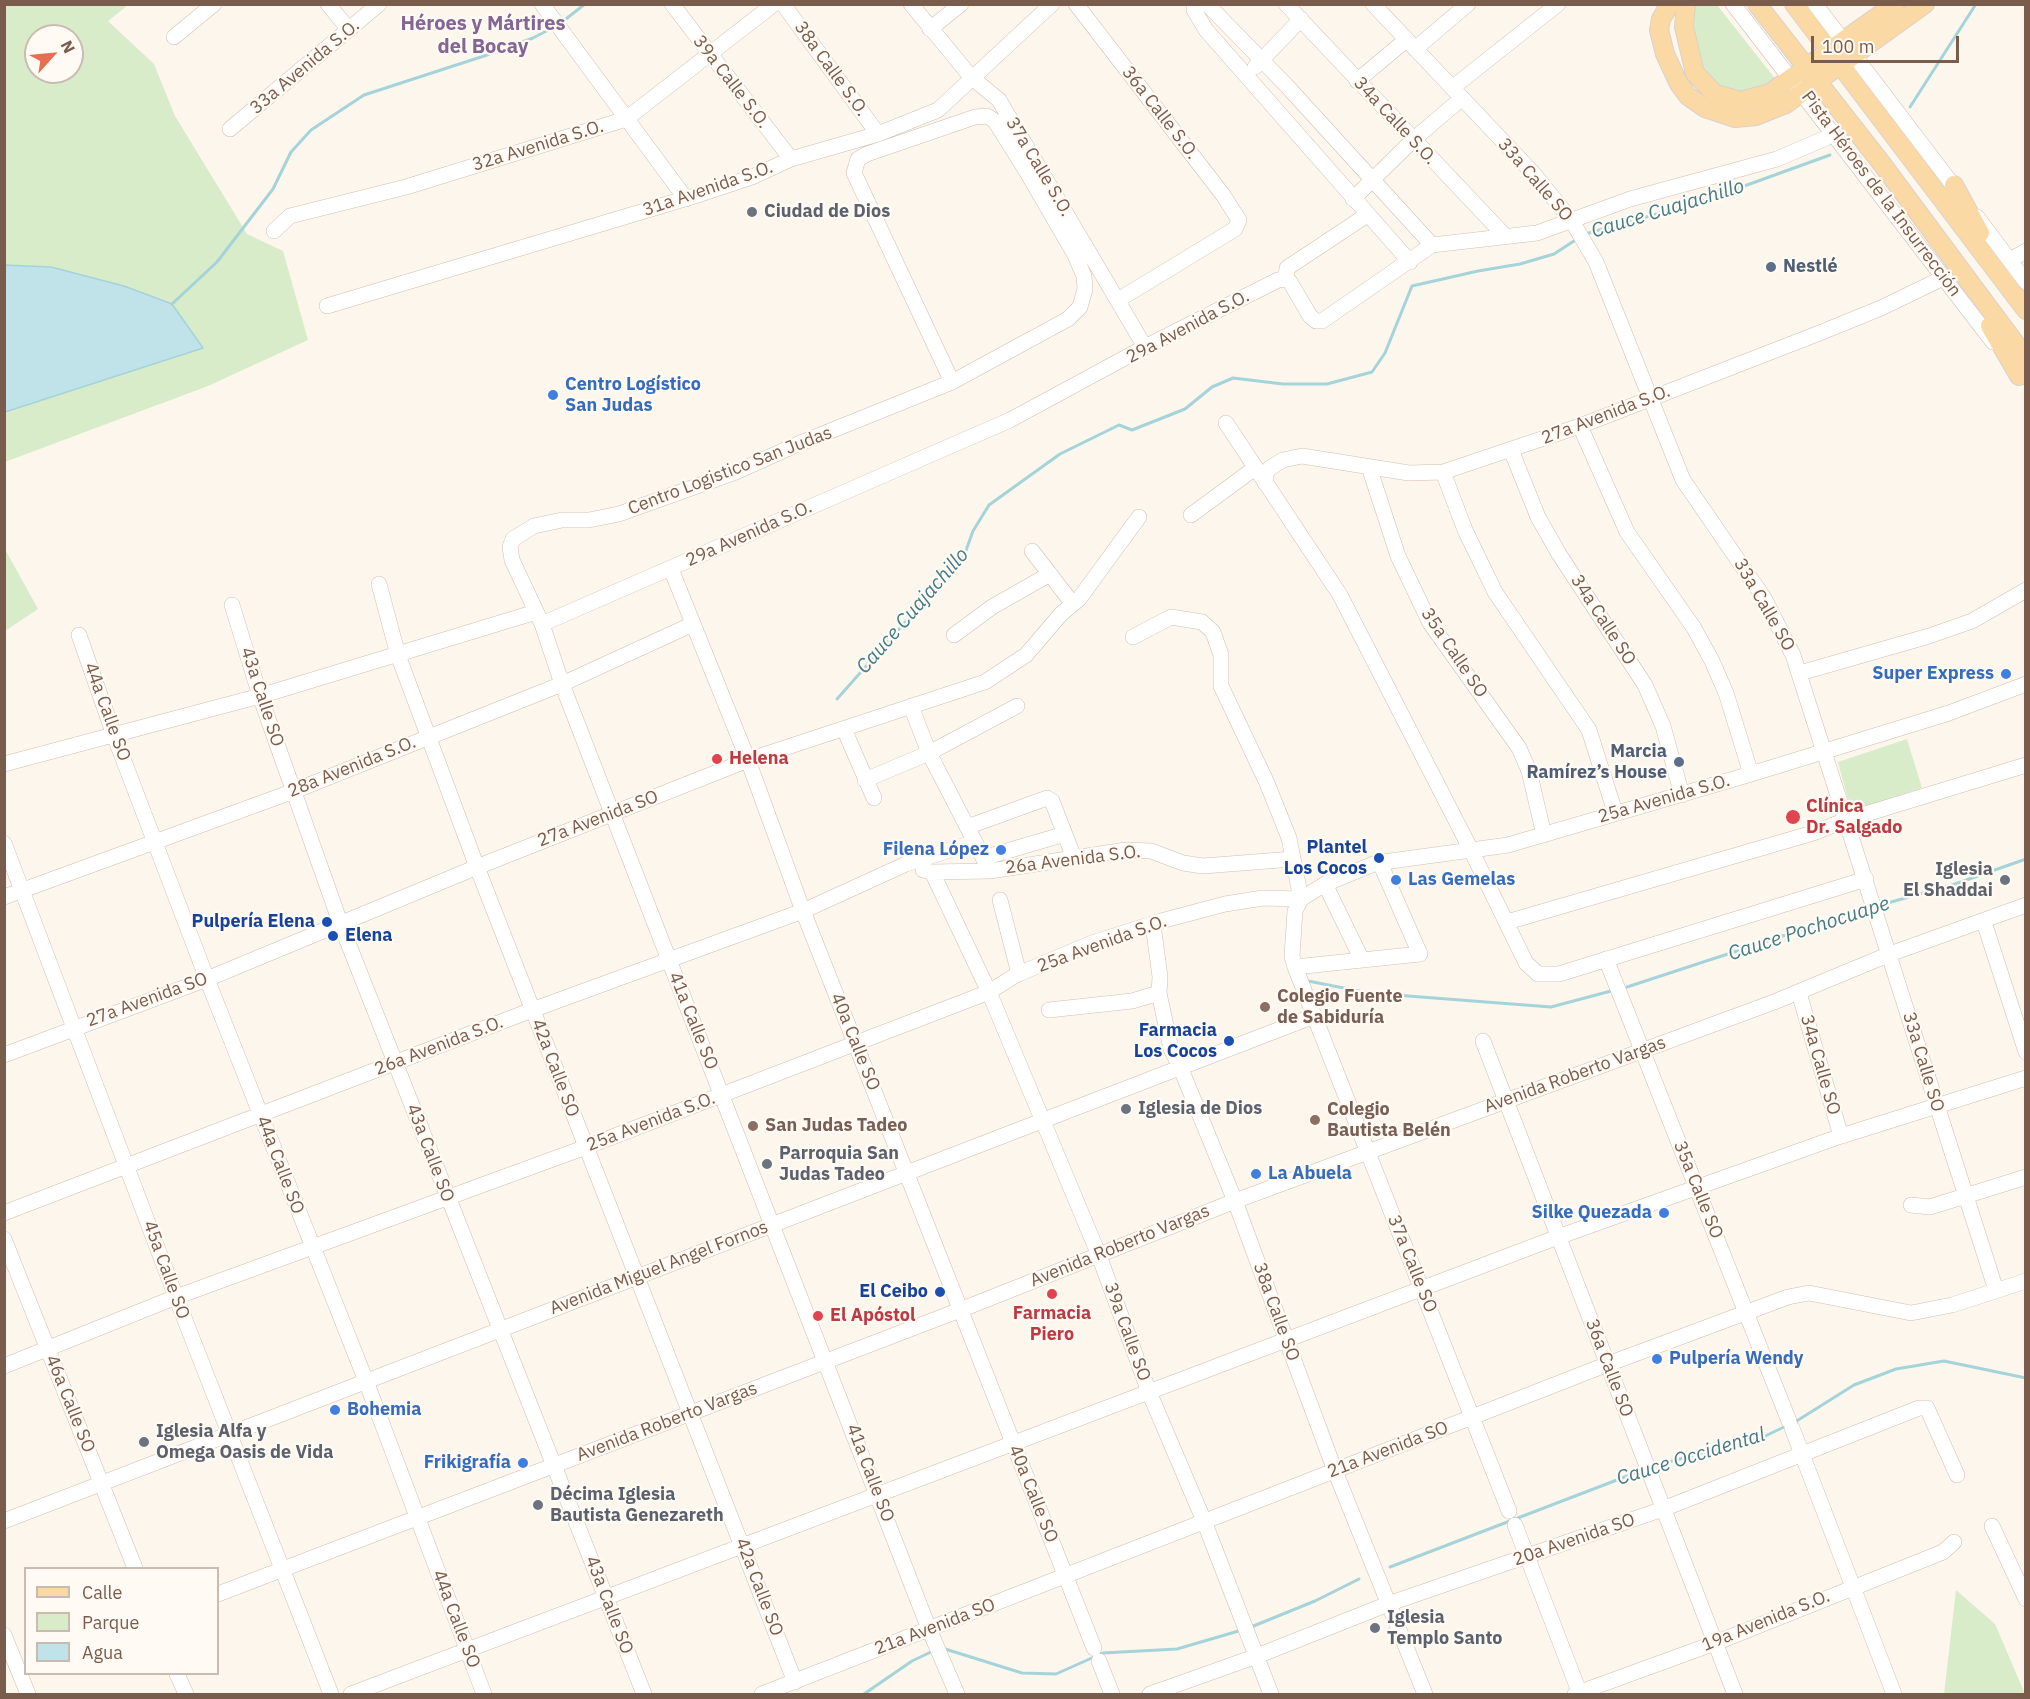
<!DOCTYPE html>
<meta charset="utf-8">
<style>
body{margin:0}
#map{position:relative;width:2030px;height:1699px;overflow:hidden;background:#fdf6ec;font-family:"IBM Plex Sans",sans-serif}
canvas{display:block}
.frame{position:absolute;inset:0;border:6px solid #7a5c4d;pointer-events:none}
.legend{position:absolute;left:24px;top:1567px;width:195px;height:108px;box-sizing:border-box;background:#fffaf3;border:2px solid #cabbb1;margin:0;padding:8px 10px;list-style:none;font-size:18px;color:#7a5c4d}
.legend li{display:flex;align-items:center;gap:12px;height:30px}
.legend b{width:30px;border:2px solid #cabbb1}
.north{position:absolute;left:24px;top:24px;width:60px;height:60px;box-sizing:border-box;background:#fffaf3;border:2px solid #cabbb1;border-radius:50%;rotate:63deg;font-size:16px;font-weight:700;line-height:24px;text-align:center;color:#7a5c4d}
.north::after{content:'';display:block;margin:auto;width:21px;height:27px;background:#e76f51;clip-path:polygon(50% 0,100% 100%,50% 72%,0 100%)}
.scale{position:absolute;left:1811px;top:36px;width:148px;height:27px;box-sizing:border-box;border:3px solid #7a5c4d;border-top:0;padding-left:8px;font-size:18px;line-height:21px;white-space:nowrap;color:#7a5c4d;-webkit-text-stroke:4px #fffaf3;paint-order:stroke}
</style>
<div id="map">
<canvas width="2030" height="1699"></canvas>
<div class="frame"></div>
<ul class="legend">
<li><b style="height:8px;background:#fbd9a5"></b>Calle</li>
<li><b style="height:16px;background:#d8ecc9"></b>Parque</li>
<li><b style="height:16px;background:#bfe3e8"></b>Agua</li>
</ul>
<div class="north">N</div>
<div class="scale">100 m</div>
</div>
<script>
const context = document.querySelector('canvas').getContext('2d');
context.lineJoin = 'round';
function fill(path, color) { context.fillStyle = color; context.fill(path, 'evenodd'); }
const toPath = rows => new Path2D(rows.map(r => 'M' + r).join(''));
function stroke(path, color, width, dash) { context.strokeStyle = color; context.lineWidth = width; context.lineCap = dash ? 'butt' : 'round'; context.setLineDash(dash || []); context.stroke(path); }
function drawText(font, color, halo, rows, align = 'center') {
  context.font = font + ' "IBM Plex Sans",sans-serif'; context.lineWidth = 4.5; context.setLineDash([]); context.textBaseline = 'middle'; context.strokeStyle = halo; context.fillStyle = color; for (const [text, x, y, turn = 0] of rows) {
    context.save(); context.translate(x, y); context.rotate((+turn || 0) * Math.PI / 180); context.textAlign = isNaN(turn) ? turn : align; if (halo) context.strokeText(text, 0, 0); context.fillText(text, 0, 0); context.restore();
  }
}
fill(toPath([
 [5,5,128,5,108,21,154,64,175,116,247,234,283,251,308,340,208,386,5,462],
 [36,36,72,36,72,72,36,72],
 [1690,5,1717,5,1777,81,1770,87,1728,95,1696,62],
 [5,549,38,609,5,631,4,631],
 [1907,739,1922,788,1851,811,1838,762],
 [1956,1590,1995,1624,2025,1694,1944,1694]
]), '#d8ecc9');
const water = toPath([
 [5,265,51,267,124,286,172,304,203,348,5,412,5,265]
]);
fill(water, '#bfe3e8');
stroke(water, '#a5d3da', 1.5);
stroke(toPath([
 [562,22,585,4],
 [1910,107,1976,4],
 [1585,234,1700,202,1830,155],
 [172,304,217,262,273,189,291,152,311,130,364,95,484,56,533,38,554,27],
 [837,699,964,556,973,531,989,505,1060,454,1119,425,1132,430,1185,409,1212,387,1233,378,1283,384,1327,384,1372,372,1385,353,1412,286,1478,271,1520,264,1554,254,1577,239],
 [1877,906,1955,884,2026,859],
 [1308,981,1369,993,1551,1007,1611,991],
 [1627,987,1868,908],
 [1795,1422,1854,1385,1896,1369,1944,1361,2026,1378],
 [1652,1466,1759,1439,1786,1426],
 [1390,1567,1643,1470],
 [1251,1627,1315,1601,1359,1579],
 [942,1648,1022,1673,1056,1674,1103,1653,1177,1649,1242,1630],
 [864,1694,912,1661,933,1651]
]), '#a5d3da', 3);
const minor = toPath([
 [328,4,349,30],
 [542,4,686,199],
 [672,4,791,159],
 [783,4,878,134],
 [911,4,971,77,999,100,1145,347],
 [1076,4,1223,195,1239,220,1235,229,1118,300],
 [1194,4,1194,10,1206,30,1410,262],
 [1207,4,1286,85,1432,245],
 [1286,4,1505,236],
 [1373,4,1533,173,1572,221,1596,262,1683,480,1764,598,1793,655,1996,1290],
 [1733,4,1993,342],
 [1815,4,1959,193],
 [930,29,961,4],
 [174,37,214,4],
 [1415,49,1468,4],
 [1255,67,1301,19],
 [1357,81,1406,40],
 [1452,88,1558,4],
 [230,129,379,4],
 [1353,199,1413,140,1461,99],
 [1977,217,2026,282],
 [274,231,290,216,406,187,626,119,774,4],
 [2010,260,2026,251],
 [1286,279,1287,268,1367,215],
 [327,306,701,194,752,177,791,159,878,134,938,110,1052,4],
 [952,382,854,173,858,159,867,154,975,117,987,116,995,121,1028,174,1075,255,1084,276,1085,289,1080,307,1068,319,952,382,798,444,736,472,619,514,589,520,562,520,534,526,513,539,510,547,512,560,542,624,562,684,669,960,929,1629,957,1694],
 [1226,423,1340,595,1470,848,1526,963,1538,974,1559,974,1866,879],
 [1580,426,1627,532,1694,628,1712,661,1726,693,1751,774],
 [1511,450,1538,517,1559,554,1645,685,1663,726,1682,795],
 [1369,467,1398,556,1430,623,1519,748,1529,771,1544,835],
 [1443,472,1465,530,1495,592,1589,730,1615,812],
 [1265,483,1266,473,1270,468,1283,460,1302,456,1409,473,1443,472,1580,426,1817,334,1881,308,1945,277],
 [1191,515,1255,468],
 [1032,551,1073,604],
 [671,569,748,760,803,911,1094,1648],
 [379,584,398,655,477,867,795,1682],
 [232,605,260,696,341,925,644,1694],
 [542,624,1010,420,1145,347,1278,280,1286,279,1290,282,1310,316,1316,321,1322,321,1432,245,1537,233,1630,199,1777,159,1826,138],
 [79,635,114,735,207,979,366,1381,484,1694],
 [954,635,992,607,1050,574],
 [1133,637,1171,617,1202,622,1213,632,1221,655,1221,686,1267,783,1289,838,1301,899],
 [1800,673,1929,636,1972,621,2026,590],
 [911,706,929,753,990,871],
 [844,729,874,798],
 [4,764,260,696,536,612],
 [865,780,929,753,1017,706],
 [967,827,1047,798,1052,801,1074,858],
 [4,843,176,1297,331,1694],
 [983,858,1065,834],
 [923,870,932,872,990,871,1126,850,1151,851,1183,863,1203,866,1293,859],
 [932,872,989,992,1098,1253,1149,1392,1204,1521,1271,1694],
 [1325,884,1362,960],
 [4,897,294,791,562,684,693,624],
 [1000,900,1019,974],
 [1507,922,1813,833,1846,820,2026,765],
 [1984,922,2026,1052],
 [1153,924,1160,977,1159,993,1171,1049,1181,1069,1235,1201,1335,1471,1425,1694],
 [1606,959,1789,1421],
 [1295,967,1420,954,1380,863],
 [1799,993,1841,1136],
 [1049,1010,1132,1001,1159,993],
 [1483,1041,1735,1694],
 [4,1055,207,979,477,867,748,760,985,682,1026,655,1061,614,1079,599,1139,517],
 [1911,1205,1930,1207,2026,1177],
 [4,1213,532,1010,803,911,906,864,975,842],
 [4,1239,135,1568],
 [4,1366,176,1297,586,1147,989,992,1016,975,1092,943,1161,921,1225,904,1263,898,1301,899],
 [1792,1428,1894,1694],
 [1509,1511,1295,967,1292,956,1295,911,1301,899,1325,884,1376,863,1508,845,1751,774,1949,713,2026,684],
 [4,1521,1314,1016],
 [1515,1525,1580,1694],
 [1992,1526,2026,1599],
 [218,1594,960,1310,1235,1201,1774,1002,1890,954,2026,905],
 [4,1635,28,1694],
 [1099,1661,1112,1694],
 [177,1674,186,1694],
 [351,1694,1558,1237,1841,1136,2026,1078],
 [762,1694,1608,1364,1788,1297,1809,1293,1911,1313,1952,1305,2026,1281],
 [1150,1694,1257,1656,1388,1604,1663,1509,1919,1408,1927,1408,1957,1475],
 [1575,1694,1715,1643,1943,1552,1954,1542]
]);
const major = toPath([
 [1670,4,1661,19,1659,30,1665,54,1679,84,1688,96,1705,108,1735,118,1756,116,1786,104,1925,4],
 [1686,4,1684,27,1695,73,1715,94,1741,101,1770,93,1895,4],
 [1757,4,1882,164,2026,358],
 [1794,4,2026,310],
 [1954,185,1980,233],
 [1990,326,2019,376]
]);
stroke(minor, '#d1beb0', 16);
stroke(major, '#dad1cd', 20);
stroke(minor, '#fff', 15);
stroke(major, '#fbd9a5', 18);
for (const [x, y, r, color] of [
 [752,212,6,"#6b7280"],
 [1771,267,6,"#5c6f8a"],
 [553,395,6,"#3f7fe0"],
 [2006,674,6,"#3f7fe0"],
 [717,759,6,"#e0444e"],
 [1679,762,6,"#5c6f8a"],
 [1793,817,8,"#e0444e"],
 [1001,850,6,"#3f7fe0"],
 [1379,858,6,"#1a4fb4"],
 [1396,880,6,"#3f7fe0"],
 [2005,880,6,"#6b7280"],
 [327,922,6,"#1a4fb4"],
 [333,936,6,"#1a4fb4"],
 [1265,1007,6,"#8d6e63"],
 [1229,1041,6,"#1a4fb4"],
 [1126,1109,6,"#6b7280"],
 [1315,1120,6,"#8d6e63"],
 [753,1126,6,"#8d6e63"],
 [767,1164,6,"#6b7280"],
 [1256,1174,6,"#3f7fe0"],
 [1664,1213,6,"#3f7fe0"],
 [940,1292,6,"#1a4fb4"],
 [1052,1294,6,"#e0444e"],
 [818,1316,6,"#e0444e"],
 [1657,1359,6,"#3f7fe0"],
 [335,1410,6,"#3f7fe0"],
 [144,1442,6,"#6b7280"],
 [523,1463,6,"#3f7fe0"],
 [538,1505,6,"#6b7280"],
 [1375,1628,6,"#6b7280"]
]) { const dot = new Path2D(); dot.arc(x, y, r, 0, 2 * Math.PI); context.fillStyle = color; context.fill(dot); stroke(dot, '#fffaf3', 2); }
drawText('18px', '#7a5c4d', '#fffaf3', [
 ["33a Avenida S.O.",305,67,-40],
 ["38a Calle S.O.",831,69,54],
 ["39a Calle S.O.",731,82,52],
 ["36a Calle S.O.",1160,113,52],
 ["34a Calle S.O.",1395,121,47],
 ["32a Avenida S.O.",538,146,-17],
 ["37a Calle S.O.",1039,167,59],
 ["33a Calle SO",1535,180,49],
 ["31a Avenida S.O.",708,189,-19],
 ["Pista Héroes de la Insurrección",1881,194,53],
 ["29a Avenida S.O.",1188,327,-28],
 ["27a Avenida S.O.",1606,415,-21],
 ["Centro Logistico San Judas",730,471,-21],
 ["29a Avenida S.O.",749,534,-24],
 ["33a Calle SO",1764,605,60],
 ["34a Calle SO",1603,620,57],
 ["35a Calle SO",1454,653,56],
 ["43a Calle SO",262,697,72],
 ["44a Calle SO",107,712,70],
 ["28a Avenida S.O.",352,767,-22],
 ["25a Avenida S.O.",1664,799,-16],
 ["27a Avenida SO",598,819,-21],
 ["26a Avenida S.O.",1073,860,-7],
 ["25a Avenida S.O.",1102,944,-20],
 ["27a Avenida SO",147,1000,-20],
 ["41a Calle SO",693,1021,68],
 ["40a Calle SO",855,1042,68],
 ["26a Avenida S.O.",439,1046,-21],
 ["33a Calle SO",1923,1062,73],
 ["34a Calle SO",1820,1065,74],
 ["42a Calle SO",555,1068,69],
 ["Avenida Roberto Vargas",1575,1075,-20],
 ["25a Avenida S.O.",651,1122,-21],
 ["43a Calle SO",430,1153,69],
 ["44a Calle SO",280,1165,69],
 ["35a Calle SO",1698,1190,68],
 ["Avenida Roberto Vargas",1120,1246,-22],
 ["37a Calle SO",1412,1264,68],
 ["Avenida Miguel Angel Fornos",659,1268,-21],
 ["45a Calle SO",166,1270,70],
 ["38a Calle SO",1276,1312,70],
 ["39a Calle SO",1127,1332,70],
 ["36a Calle SO",1609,1368,69],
 ["46a Calle SO",70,1404,68],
 ["Avenida Roberto Vargas",667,1422,-21],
 ["21a Avenida SO",1388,1450,-21],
 ["41a Calle SO",870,1473,69],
 ["40a Calle SO",1033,1494,68],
 ["20a Avenida SO",1574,1540,-19],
 ["42a Calle SO",759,1587,69],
 ["43a Calle SO",609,1605,69],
 ["44a Calle SO",456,1619,69],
 ["19a Avenida S.O.",1766,1621,-22],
 ["21a Avenida SO",935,1627,-21]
]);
drawText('bold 18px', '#5b616d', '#fffaf3', [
 ["Ciudad de Dios",764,212],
 ["Iglesia",1993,870,"right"],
 ["El Shaddai",1993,891,"right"],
 ["Iglesia de Dios",1138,1109],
 ["Parroquia San",779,1154],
 ["Judas Tadeo",779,1175],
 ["Iglesia Alfa y",156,1432],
 ["Omega Oasis de Vida",156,1453],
 ["Décima Iglesia",550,1495],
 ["Bautista Genezareth",550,1516],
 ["Iglesia",1387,1618],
 ["Templo Santo",1387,1639]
], 'left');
drawText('bold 18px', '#4e5e75', '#fffaf3', [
 ["Nestlé",1783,267],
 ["Marcia",1667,752,"right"],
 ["Ramírez’s House",1667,773,"right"]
], 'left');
drawText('bold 18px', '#366cbe', '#fffaf3', [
 ["Centro Logístico",565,385],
 ["San Judas",565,406],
 ["Super Express",1994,674,"right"],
 ["Filena López",989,850,"right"],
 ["Las Gemelas",1408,880],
 ["La Abuela",1268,1174],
 ["Silke Quezada",1652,1213,"right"],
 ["Pulpería Wendy",1669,1359],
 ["Bohemia",347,1410],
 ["Frikigrafía",511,1463,"right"]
], 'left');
drawText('bold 18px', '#be3a42', '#fffaf3', [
 ["Helena",729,759],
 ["Clínica",1806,807],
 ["Dr. Salgado",1806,828],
 ["Farmacia",1052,1314,"center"],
 ["Piero",1052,1335,"center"],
 ["El Apóstol",830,1316]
], 'left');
drawText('bold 18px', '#164399', '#fffaf3', [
 ["Plantel",1367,848],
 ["Los Cocos",1367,869],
 ["Pulpería Elena",315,922],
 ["Elena",345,936,"left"],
 ["Farmacia",1217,1031],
 ["Los Cocos",1217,1052],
 ["El Ceibo",928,1292]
], 'right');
drawText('bold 18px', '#785e54', '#fffaf3', [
 ["Colegio Fuente",1277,997],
 ["de Sabiduría",1277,1018],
 ["Colegio",1327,1110],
 ["Bautista Belén",1327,1131],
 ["San Judas Tadeo",765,1126]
], 'left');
drawText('bold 20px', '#846695', '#fffaf3', [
 ["Héroes y Mártires",483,24],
 ["del Bocay",483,47]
]);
drawText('italic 20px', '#437c86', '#fffaf3', [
 ["Cauce Cuajachillo",1668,209,-17],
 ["Cauce Cuajachillo",913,611,-49],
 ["Cauce Pochocuape",1809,929,-18],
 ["Cauce Occidental",1691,1457,-17]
]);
</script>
